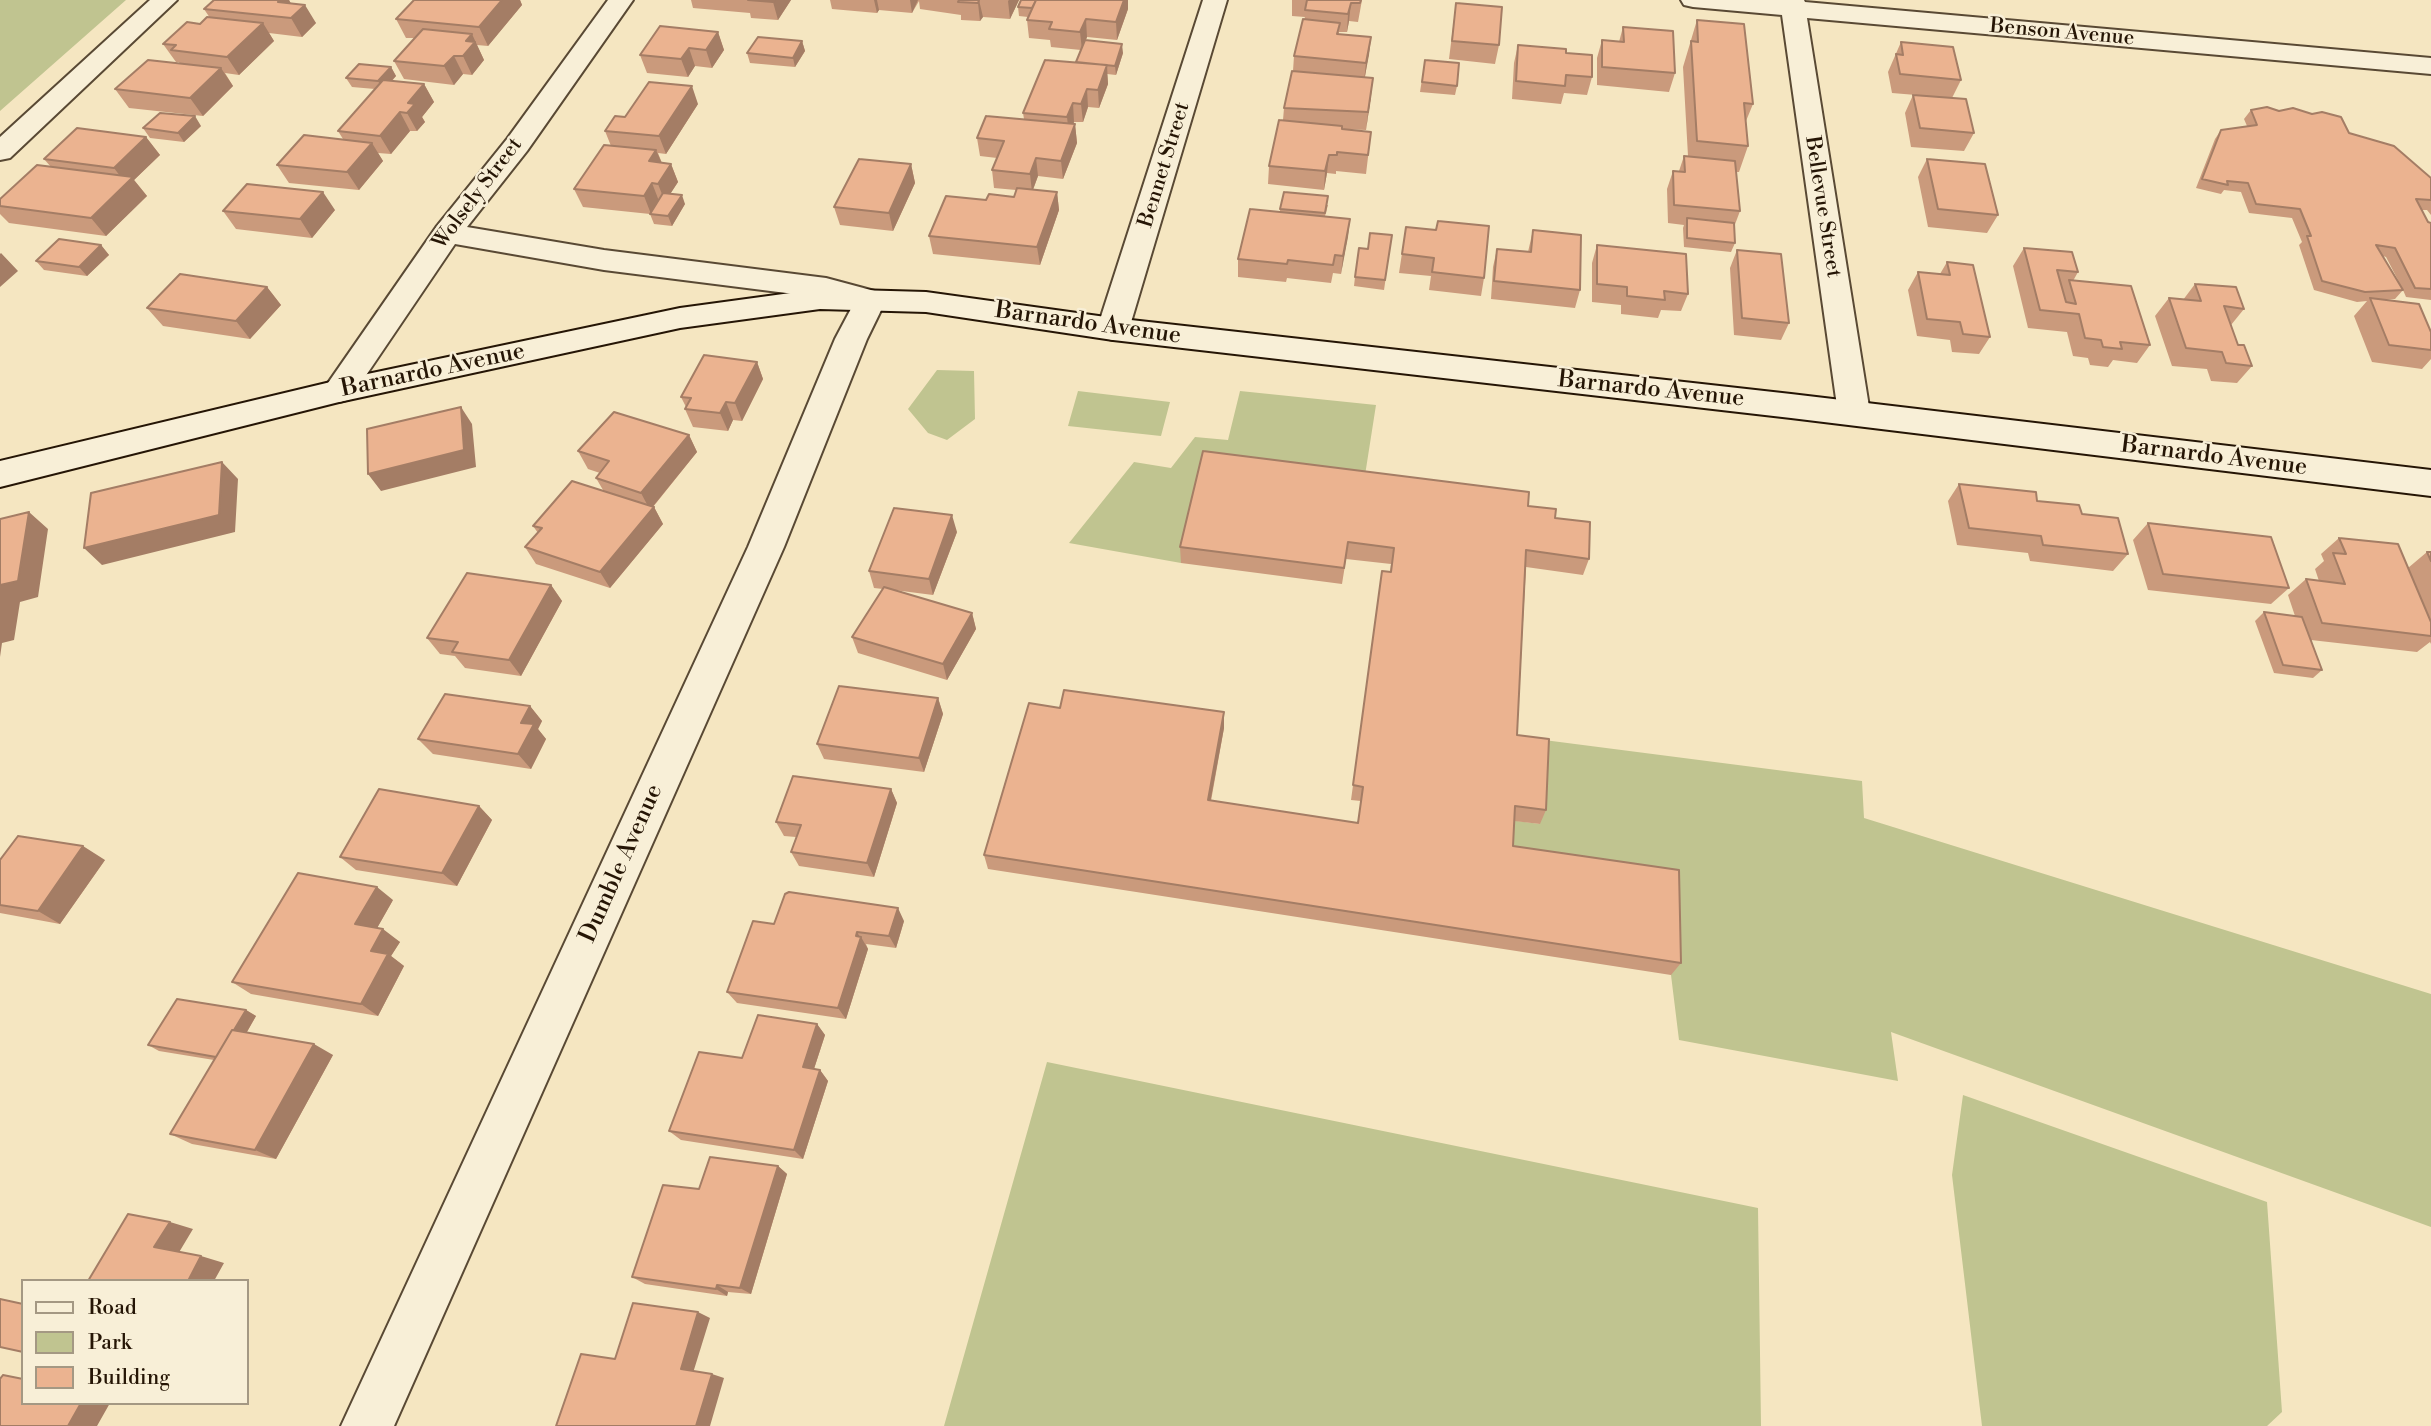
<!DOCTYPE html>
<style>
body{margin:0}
#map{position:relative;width:2431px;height:1426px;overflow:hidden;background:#f5e6c1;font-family:"Libre Bodoni",serif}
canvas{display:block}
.legend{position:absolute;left:21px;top:1279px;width:228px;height:126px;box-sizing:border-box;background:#f8efd7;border:2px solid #a49883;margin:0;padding:9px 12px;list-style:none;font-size:21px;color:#251505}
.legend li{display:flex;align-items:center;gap:14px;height:35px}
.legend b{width:35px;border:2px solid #a49883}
</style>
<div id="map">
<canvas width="2431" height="1426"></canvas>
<ul class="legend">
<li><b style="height:9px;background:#f8efd7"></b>Road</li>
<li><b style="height:19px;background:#c0c490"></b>Park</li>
<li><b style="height:19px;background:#ebb390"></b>Building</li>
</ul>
</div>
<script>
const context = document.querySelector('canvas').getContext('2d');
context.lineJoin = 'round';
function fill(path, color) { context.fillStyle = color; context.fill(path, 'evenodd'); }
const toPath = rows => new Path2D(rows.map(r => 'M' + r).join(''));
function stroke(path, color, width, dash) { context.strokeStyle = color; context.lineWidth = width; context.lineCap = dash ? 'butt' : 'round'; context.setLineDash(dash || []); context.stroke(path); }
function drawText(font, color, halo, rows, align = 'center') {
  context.font = font + ' "Libre Bodoni",serif'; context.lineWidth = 5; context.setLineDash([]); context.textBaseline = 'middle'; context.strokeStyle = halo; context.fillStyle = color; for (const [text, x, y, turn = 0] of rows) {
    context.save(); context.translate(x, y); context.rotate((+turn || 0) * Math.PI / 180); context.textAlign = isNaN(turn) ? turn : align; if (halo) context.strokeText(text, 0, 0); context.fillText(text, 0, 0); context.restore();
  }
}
fill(toPath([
 [0,0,126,0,0,111],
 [937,370,974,371,975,419,947,440,928,433,908,409],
 [1078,391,1170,402,1161,436,1068,426],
 [1240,391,1376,405,1363,488,1204,468,1181,563,1069,543,1134,462,1171,468,1195,437,1228,440],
 [1513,736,1862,781,1864,818,2431,994,2431,1227,1891,1032,1898,1081,1679,1040,1671,975,1508,860,1509,820,1540,824],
 [1047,1062,1758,1208,1761,1426,944,1426],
 [1963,1095,2267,1202,2282,1412,2267,1426,1982,1426,1952,1175]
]), '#c0c490');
const street = toPath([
 [150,0,177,0,10,158,0,160,0,137,150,0],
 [608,0,633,0,527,151,467,227,604,250,826,278,882,293,886,300,867,339,784,547,394,1426,341,1426,748,547,835,339,853,305,826,298,604,270,455,244,350,399,339,402,328,399,323,391,328,383,437,226,507,139,608,0],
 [1203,0,1227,0,1129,329,1124,337,1113,340,1102,337,1097,329,1203,0],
 [1681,0,1804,0,1805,2,2431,58,2431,74,1807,18,1870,413,1866,421,1854,425,1842,421,1838,413,1782,15,1693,7,1684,5,1681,0]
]);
const secondary = toPath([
 [820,289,926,292,1113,318,1791,394,2431,470,2431,496,1791,418,1113,340,926,312,820,309,680,328,339,402,0,487,0,461,339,380,680,308,820,289]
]);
stroke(street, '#594934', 4);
stroke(secondary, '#251505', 4);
fill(street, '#f8efd7');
fill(secondary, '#f8efd7');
fill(toPath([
 [214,0,289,0,291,4,316,23,302,37,269,33,274,41,239,75,225,73,233,86,203,116,129,108,115,89,180,64,179,62,176,62,163,44,210,18,204,9],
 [414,0,520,0,522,5,488,46,477,45,484,60,472,75,463,74,454,85,404,79,394,61,414,38,406,38,396,19],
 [691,0,791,0,778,20,751,18,750,13,693,8],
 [830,0,1019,0,1010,19,983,17,980,21,961,20,961,15,920,9,919,1,912,13,879,10,877,13,832,9],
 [1292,0,1362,0,1358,22,1349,21,1347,32,1339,32,1339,34,1371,37,1365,77,1371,96,1366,130,1342,129,1371,132,1366,174,1336,171,1336,174,1327,173,1324,190,1268,184,1269,166,1283,120,1284,108,1293,71,1294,56,1304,19,1305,17,1292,16],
 [1456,3,1499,45,1495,64,1449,59],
 [1018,7,1128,9,1117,40,1087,37,1086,40,1123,53,1116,75,1107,74,1108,84,1099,108,1088,107,1083,122,1074,122,1073,124,1075,124,1077,143,1063,179,1038,176,1033,190,1057,192,1059,210,1040,265,933,254,929,236,986,200,1014,197,1016,190,994,188,992,170,997,158,980,156,977,138,1024,119,1023,113,1076,63,1081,50,1051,47,1050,40,1029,38,1027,20,1028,17,1019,16],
 [1697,20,1753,104,1746,121,1748,146,1739,172,1736,172,1740,211,1734,227,1735,243,1731,252,1684,247,1683,228,1684,225,1668,223,1667,189,1673,171,1679,171,1684,156,1688,156,1683,67],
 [1623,27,1675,73,1669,92,1597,85,1597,58,1602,40,1619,42],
 [718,32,724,50,712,68,695,66,688,77,647,73,640,55],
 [802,41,805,51,795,67,750,63,747,53],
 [1901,42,1961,80,1952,98,1892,93,1888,72],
 [1518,45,1566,53,1592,77,1587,95,1564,93,1561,104,1512,99,1514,63],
 [1425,60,1457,86,1455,95,1420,92],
 [391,67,396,76,392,81,424,84,434,102,422,117,425,122,417,131,410,131,391,154,378,153,383,161,359,190,289,183,277,165,343,139,338,131,375,89,352,87,346,78],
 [1913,95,1974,133,1964,151,1911,147,1905,113],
 [698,104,666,154,658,153,662,163,671,164,678,182,670,194,685,204,672,226,654,224,650,214,583,207,574,189,611,146,605,131,625,117],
 [2251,110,2349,133,2431,178,2431,215,2427,210,2421,210,2428,222,2431,223,2431,300,2406,297,2403,290,2395,299,2382,300,2431,332,2431,359,2422,369,2372,362,2354,316,2367,301,2357,302,2314,290,2299,245,2302,242,2292,218,2249,213,2241,192,2224,190,2221,194,2196,188,2215,139,2221,130,2247,126,2244,119],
 [2383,256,2386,257,2399,282],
 [201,126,184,142,150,138,143,128],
 [146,137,160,155,134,180,147,196,106,236,9,223,0,214,0,199,51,167,44,159],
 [1927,159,1998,215,1987,233,1928,227,1918,177],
 [911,164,915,183,893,231,840,225,834,207],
 [1328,205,1325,216,1350,219,1341,274,1333,273,1331,283,1287,278,1286,282,1238,277,1238,259,1280,212,1280,209],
 [335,210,312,238,236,229,223,211],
 [1406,227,1484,278,1481,296,1429,290,1431,276,1399,273],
 [1533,230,1580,290,1575,308,1491,299,1493,267,1497,249,1528,252],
 [1392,235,1384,290,1354,286,1355,277,1368,249],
 [101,245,109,255,87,276,44,270,36,261],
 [1597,245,1688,294,1681,311,1661,310,1658,318,1621,314,1621,305,1592,302,1592,263],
 [2024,248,2078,272,2073,281,2150,345,2137,363,2113,360,2108,367,2090,365,2088,358,2073,356,2067,332,2028,328,2013,266],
 [1737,250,1789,323,1781,340,1734,335,1730,268],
 [1947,262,1990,337,1979,354,1952,352,1950,340,1917,336,1908,290,1918,272,1940,274],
 [2195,284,2244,309,2231,325,2238,345,2252,366,2237,383,2211,381,2207,369,2172,366,2155,316,2169,298,2183,300],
 [267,287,281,305,250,339,163,326,147,308],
 [757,362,763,379,742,421,733,420,728,431,693,427,685,409,686,407,681,397],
 [689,435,697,452,653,507,654,507,663,524,610,588,536,564,525,547,538,533,533,526,603,490,596,478,600,473,588,469,578,451],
 [1959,484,2037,501,2082,514,2128,554,2113,571,2030,561,2028,553,1957,545,1948,501],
 [1528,506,1555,518,1589,559,1583,575,1526,567,1517,735,1546,810,1540,824,1514,821,1513,846,1681,963,1671,975,988,869,984,855,1060,708,1224,712,1224,728,1211,801,1358,823,1361,801,1351,800,1382,571,1390,572,1391,564,1346,559,1342,584,1181,563,1180,547],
 [2148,523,2289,588,2271,604,2148,590,2133,540],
 [957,532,933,595,894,590,972,613,976,629,947,680,858,653,852,637,883,589,874,588,869,571],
 [2339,538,2408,568,2427,552,2431,552,2431,644,2430,642,2417,652,2311,640,2322,670,2313,678,2274,673,2255,621,2264,612,2295,616,2288,595,2306,579,2319,581,2315,569,2324,561,2321,554],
 [551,585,562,601,521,676,465,668,455,656,440,654,427,638],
 [938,698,943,714,924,772,824,759,817,744],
 [530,706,542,721,538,729,546,739,531,769,433,754,418,739],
 [891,789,897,803,874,877,799,866,791,852,796,837,784,836,776,822],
 [479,806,492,820,457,886,356,870,340,857],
 [0,860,105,860,60,924,0,913],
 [393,900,377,928,400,942,391,956,404,966,378,1016,251,994,232,982],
 [904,921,896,948,866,944,868,949,846,1019,737,1003,727,992,774,924],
 [246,1010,256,1016,247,1032,333,1055,276,1159,192,1144,170,1134,214,1060,159,1051,148,1045],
 [817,1024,825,1035,814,1069,820,1070,828,1081,803,1159,681,1140,669,1131,742,1058],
 [778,1166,787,1174,751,1294,728,1292,727,1296,645,1284,632,1277,699,1189]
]), '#ca9a7c');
fill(toPath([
 [280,0,289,0,296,13,278,2],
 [502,0,520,0,522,5,488,46,479,27],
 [775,0,791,0,778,20,773,2],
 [874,0,877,0,879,10,877,13],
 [910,0,918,0,912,13],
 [979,0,983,17,980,21,978,3],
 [1009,0,1019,0,1010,19,1008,1],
 [1124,0,1128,0,1128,9,1117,40,1116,22],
 [1351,3,1349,21,1347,32,1348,14],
 [305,5,316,23,302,37,291,18],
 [1086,19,1087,37,1082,50,1080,32],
 [263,23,274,41,239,75,227,57],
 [718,32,724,50,712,68,706,50],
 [472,34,484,60,472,75,463,56,466,41],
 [1371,37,1369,55,1364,81,1366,63],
 [802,41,805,51,795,67,793,58],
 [1122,44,1123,53,1116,75,1115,66],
 [689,48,695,66,688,77,681,59],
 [454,56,463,74,454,85,444,66],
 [1107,65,1108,84,1099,108,1098,90],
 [391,67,396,76,383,90,378,81],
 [221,68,233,86,203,116,190,98],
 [1373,78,1371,96,1366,130,1368,112],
 [424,84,434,102,422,117,425,122,417,131,407,113,408,103],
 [692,86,698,104,666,154,659,136],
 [1087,89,1088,107,1083,122,1081,104],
 [1073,103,1074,122,1069,135,1067,117],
 [400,112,410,131,391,154,380,136],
 [195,116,201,126,184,142,178,133],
 [1075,124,1077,143,1063,179,1061,161],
 [146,137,160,155,134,180,147,196,106,236,91,218,126,184,114,168],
 [372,143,383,161,359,190,347,172],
 [656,150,664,168,649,161],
 [1329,155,1327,173,1324,190,1325,171],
 [1036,158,1038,176,1032,192,1030,174],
 [671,164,678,182,665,202,658,184],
 [911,164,915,183,893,231,889,213],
 [652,183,659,201,651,214,644,196],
 [323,192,335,210,312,238,300,219],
 [1057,192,1059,210,1040,265,1037,247],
 [682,195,685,204,672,226,668,216],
 [1350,219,1348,237,1341,274,1343,256],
 [101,245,109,255,87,276,79,267],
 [1,253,18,271,0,287,0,254],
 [267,287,281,305,250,339,236,321],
 [757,362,763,379,742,421,735,403],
 [726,402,733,420,728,431,720,413],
 [461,407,472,424,476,467,381,491,368,474],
 [689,435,697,452,650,510,641,493],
 [222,462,238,479,235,532,102,565,84,548],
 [654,507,663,524,610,588,600,572],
 [29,512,48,529,38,597,20,602,14,640,2,643,0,657,0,585],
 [952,515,957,532,933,595,929,579],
 [551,585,562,601,521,676,509,660],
 [972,613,976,629,947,680,943,664],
 [938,698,943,714,924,772,919,758],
 [530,706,542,721,538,729,546,739,531,769,518,754,521,723],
 [1224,712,1224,728,1208,814,1208,800],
 [891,789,897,803,874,877,867,863],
 [479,806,492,820,457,886,442,873],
 [83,846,105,860,60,924,38,911],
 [377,887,393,900,372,937,355,924],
 [898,908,904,921,896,948,889,936],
 [383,929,400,942,391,956,404,966,378,1016,361,1004,371,951],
 [857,932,861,939,861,937,868,949,846,1019,838,1008],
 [246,1010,256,1016,229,1063,218,1058],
 [817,1024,825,1035,811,1078,803,1067],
 [314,1044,333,1055,276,1159,255,1150],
 [820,1070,828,1081,803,1159,794,1150],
 [778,1166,787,1174,751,1294,740,1288],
 [170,1222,193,1229,178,1254,154,1247],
 [201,1256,224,1263,214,1281,188,1281],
 [717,1285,728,1292,727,1296,716,1289],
 [698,1312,710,1318,693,1373,681,1369],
 [712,1374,724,1378,710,1426,696,1426],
 [81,1403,110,1403,97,1426,68,1426]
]), '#a47d65');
const building = toPath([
 [214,0,280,0,278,2,305,5,291,18,204,9,214,0],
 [414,0,502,0,479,27,396,19,414,0],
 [748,0,775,0,773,2,748,0],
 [959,0,979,0,978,3,958,2,959,0],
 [1021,0,1036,0,1032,8,1018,7,1021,0],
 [1036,0,1124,0,1116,22,1086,19,1080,32,1049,29,1052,22,1027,20,1036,0],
 [1307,0,1361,0,1360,3,1351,3,1348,14,1305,10,1307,0],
 [1456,3,1502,7,1499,45,1452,41,1456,3],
 [207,17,263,23,227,57,171,50,176,45,163,44,187,22,200,24,207,17],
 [1303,19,1340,23,1337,34,1371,37,1366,63,1294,56,1303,19],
 [1697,20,1744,24,1753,104,1744,103,1748,146,1697,141,1691,41,1698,42,1697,20],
 [660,26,718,32,706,50,689,48,681,59,640,55,660,26],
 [1623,27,1673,31,1675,73,1602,67,1602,40,1624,42,1623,27],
 [423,29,472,34,466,41,475,42,463,56,454,56,444,66,394,61,423,29],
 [758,37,802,41,793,58,747,53,758,37],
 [1085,40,1122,44,1115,66,1076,62,1085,40],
 [1901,42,1953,47,1961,80,1900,74,1896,54,1903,55,1901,42],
 [1518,45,1566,49,1566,53,1592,55,1592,77,1566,75,1565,86,1516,81,1518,45],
 [148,60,221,68,190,98,115,89,148,60],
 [1045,60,1107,65,1098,90,1087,89,1081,104,1073,103,1067,117,1023,113,1045,60],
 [1425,60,1459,63,1457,86,1422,82,1425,60],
 [359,64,391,67,378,81,346,78,359,64],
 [1292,71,1373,78,1368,112,1284,108,1292,71],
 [383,80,424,84,408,103,415,104,407,113,400,112,380,136,338,131,383,80],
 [649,82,692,86,659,136,605,131,615,116,625,117,649,82],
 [1913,95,1966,99,1974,133,1920,128,1913,95],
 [2267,107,2279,111,2293,108,2312,114,2322,112,2341,117,2349,133,2394,146,2431,178,2431,200,2416,199,2428,222,2431,223,2431,289,2415,288,2395,248,2376,245,2403,290,2365,292,2322,281,2307,236,2311,236,2300,209,2256,204,2248,183,2227,181,2228,185,2202,179,2221,130,2257,125,2251,110,2267,107],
 [160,113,195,116,178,133,143,128,160,113],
 [986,116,1075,124,1061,161,1036,158,1030,174,992,170,1004,141,977,138,986,116],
 [1279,120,1342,126,1342,129,1371,132,1368,155,1337,152,1337,155,1329,155,1325,171,1269,166,1279,120],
 [77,128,146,137,114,168,44,159,77,128],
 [304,135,372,143,347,172,277,165,304,135],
 [604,145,656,150,649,161,671,164,658,184,652,183,644,196,574,189,604,145],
 [1684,156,1735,161,1740,211,1674,205,1673,171,1685,172,1684,156],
 [859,159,911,164,889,213,834,207,859,159],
 [1927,159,1985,164,1998,215,1938,209,1927,159],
 [37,165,133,177,91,218,0,206,0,199,37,165],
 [247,184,323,192,300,219,223,211,247,184],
 [1017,188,1057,192,1037,247,929,236,946,196,986,200,989,194,1014,197,1017,188],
 [1284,192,1328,196,1325,213,1280,209,1284,192],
 [663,193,682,195,668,216,650,214,663,193],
 [1250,209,1350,219,1343,256,1335,255,1333,265,1288,260,1287,264,1238,259,1250,209],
 [1687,218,1734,223,1735,243,1687,238,1687,218],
 [1438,221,1489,226,1484,278,1432,272,1434,258,1402,254,1406,227,1436,230,1438,221],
 [1533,230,1581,235,1580,290,1494,281,1497,249,1531,252,1533,230],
 [1370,233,1392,235,1385,280,1355,277,1359,248,1368,249,1370,233],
 [59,239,101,245,79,267,36,261,59,239],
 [1597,245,1686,254,1688,294,1664,291,1665,300,1627,296,1627,287,1597,284,1597,245],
 [2024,248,2072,252,2078,272,2057,270,2066,302,2076,304,2069,280,2131,286,2150,345,2120,342,2122,349,2103,347,2101,340,2085,338,2079,314,2040,310,2024,248],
 [1737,250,1781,254,1789,323,1742,318,1737,250],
 [1947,262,1973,265,1990,337,1963,334,1960,322,1927,319,1918,272,1950,275,1947,262],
 [180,274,267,287,236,321,147,308,180,274],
 [2195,284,2236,287,2244,309,2224,306,2238,345,2244,345,2252,366,2226,363,2222,352,2186,348,2169,298,2201,301,2195,284],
 [2370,298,2419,304,2431,332,2431,350,2389,345,2370,298],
 [704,355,757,362,735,403,726,402,720,413,685,409,691,398,681,397,704,355],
 [461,407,464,450,368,474,367,429,461,407],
 [614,412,689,435,641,493,596,478,609,461,578,451,614,412],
 [1203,451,1529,492,1528,506,1556,509,1555,518,1590,522,1589,559,1526,550,1517,735,1549,739,1546,810,1515,806,1513,846,1679,870,1681,963,984,855,1029,703,1060,708,1064,690,1224,712,1208,800,1358,823,1363,787,1353,785,1382,571,1391,572,1394,548,1348,542,1344,568,1180,547,1203,451],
 [222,462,219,515,84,548,91,493,222,462],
 [572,481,654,507,600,572,525,547,542,528,533,526,572,481],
 [1959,484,2036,492,2037,501,2079,505,2082,514,2118,518,2128,554,2043,545,2041,536,1969,528,1959,484],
 [894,508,952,515,929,579,869,571,894,508],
 [29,512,18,581,0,585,0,519,29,512],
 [2148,523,2271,537,2289,588,2163,574,2148,523],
 [2339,538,2398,544,2431,622,2431,636,2322,623,2306,579,2345,584,2333,553,2346,554,2339,538],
 [2427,552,2431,552,2431,561,2427,552],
 [467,573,551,585,509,660,452,652,458,642,427,638,467,573],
 [884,587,972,613,943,664,852,637,884,587],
 [2264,612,2302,617,2322,670,2283,665,2264,612],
 [839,686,938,698,919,758,817,744,839,686],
 [445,694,530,706,521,723,534,724,518,754,418,739,445,694],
 [793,776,891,789,867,863,791,852,801,825,776,822,793,776],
 [379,789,479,806,442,873,340,857,379,789],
 [18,836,83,846,38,911,0,905,0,860,18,836],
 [298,873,377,887,355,924,383,929,371,951,388,954,361,1004,232,982,298,873],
 [789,892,898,908,889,936,857,932,856,936,861,937,838,1008,727,992,753,921,774,924,785,894,789,892],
 [177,999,246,1010,234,1030,232,1030,216,1057,148,1045,177,999],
 [758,1015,817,1024,803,1067,820,1070,794,1150,669,1131,699,1052,742,1058,758,1015],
 [232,1030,314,1044,255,1150,170,1134,232,1030],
 [710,1157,778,1166,740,1288,717,1285,716,1289,632,1277,663,1185,699,1189,710,1157],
 [128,1214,170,1222,154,1247,201,1256,188,1281,88,1281,128,1214],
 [0,1299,23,1304,23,1352,0,1347,0,1299],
 [633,1303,698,1312,681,1369,712,1374,696,1426,556,1426,581,1354,615,1359,633,1303],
 [3,1375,23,1379,23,1403,81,1403,68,1426,0,1426,0,1379,3,1375]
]);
fill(building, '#ebb390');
stroke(building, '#a47d65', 2);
drawText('21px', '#251505', '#f8efd7', [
 ["Benson Avenue",2062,33,5],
 ["Bennet Street",1165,165,-73],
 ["Wolsely Street",478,194,-53],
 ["Bellevue Street",1822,207,81]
]);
drawText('24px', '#251505', '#f8efd7', [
 ["Barnardo Avenue",1088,324,8],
 ["Barnardo Avenue",433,371,-12],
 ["Barnardo Avenue",1651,390,6],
 ["Barnardo Avenue",2214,457,7],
 ["Dumble Avenue",622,864,-66]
]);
</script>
